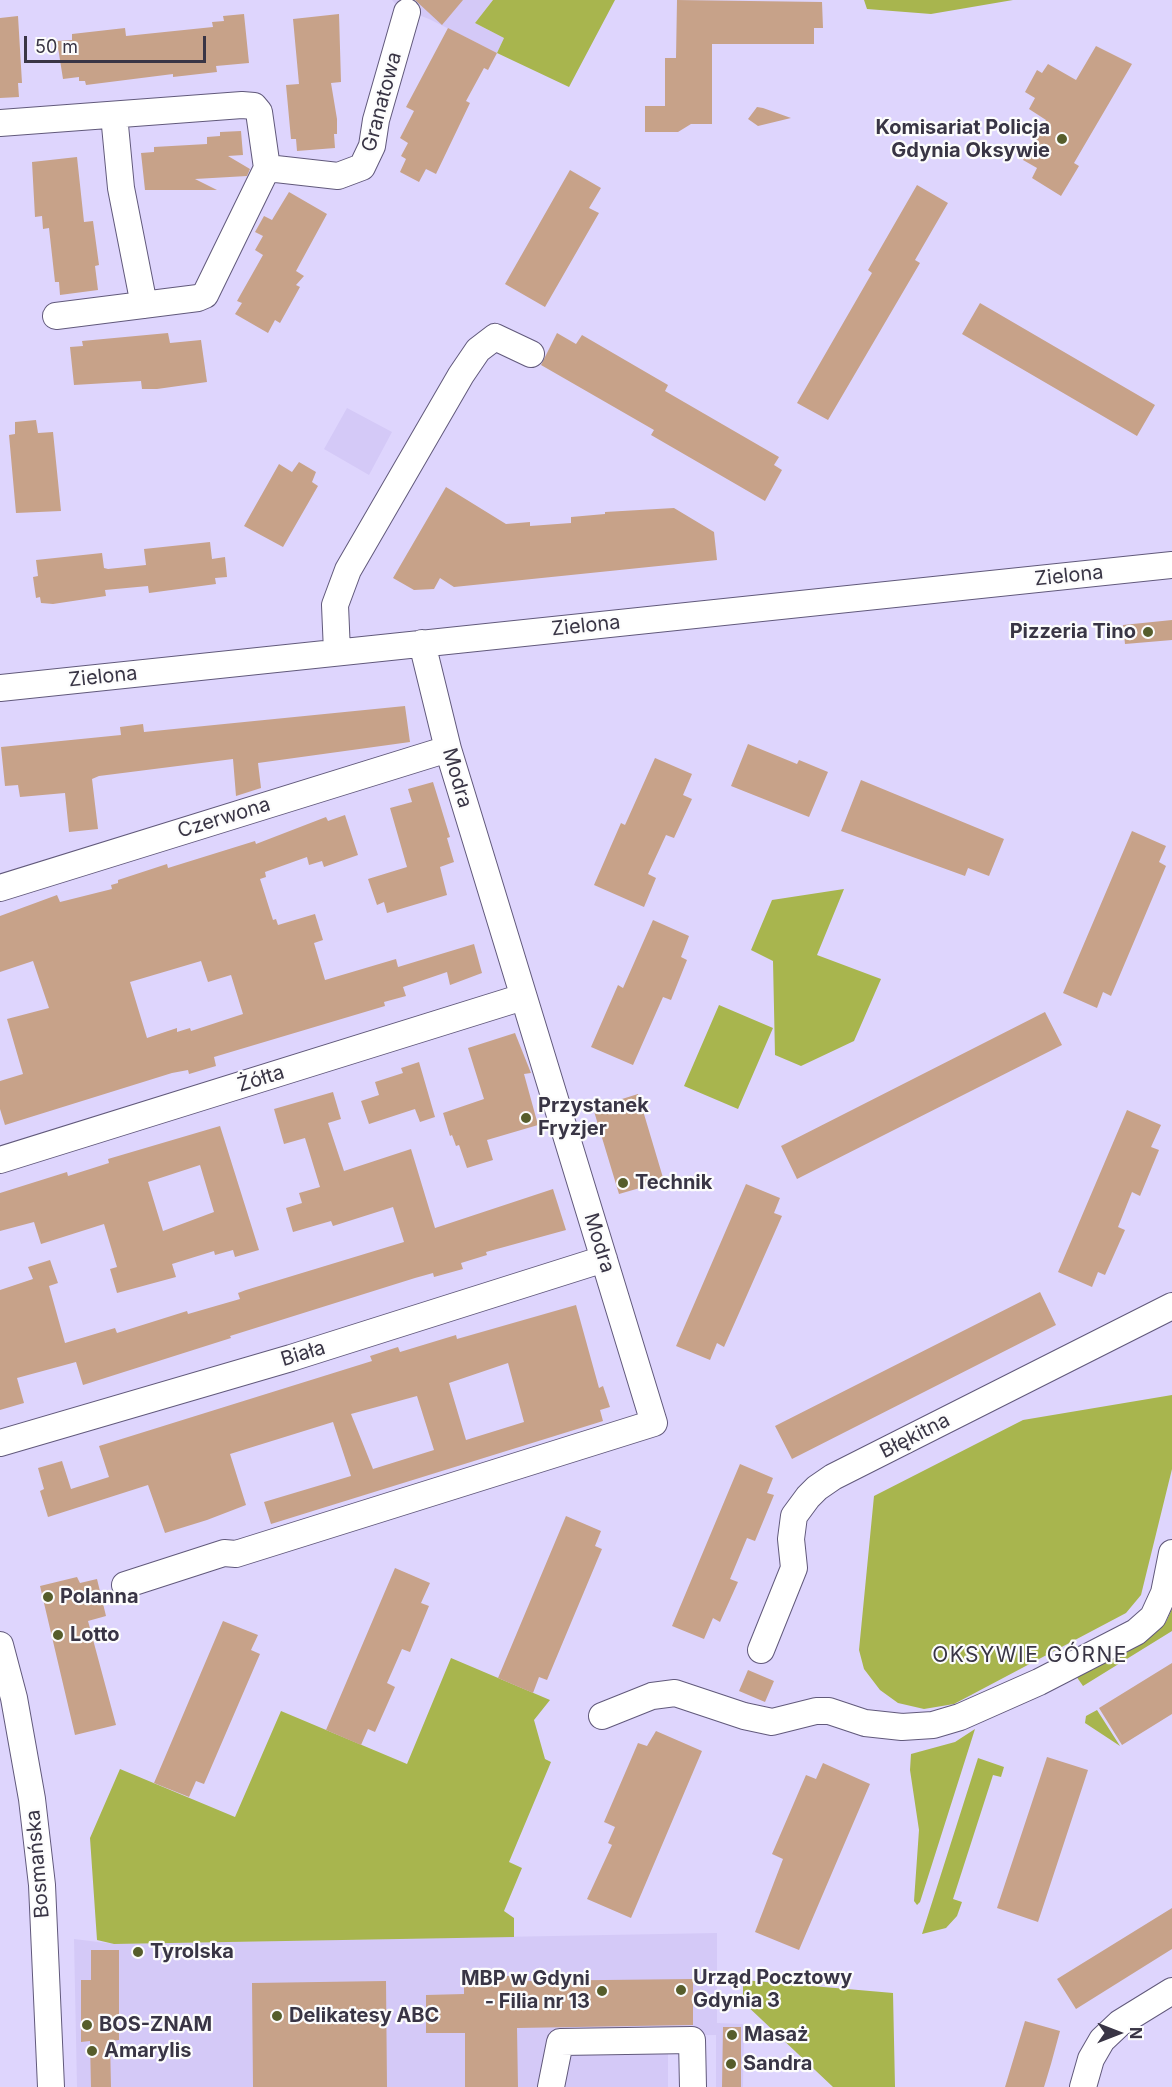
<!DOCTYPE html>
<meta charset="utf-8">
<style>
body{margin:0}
#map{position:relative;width:1172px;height:2087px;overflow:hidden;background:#ded5fd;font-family:Inter,sans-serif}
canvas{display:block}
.north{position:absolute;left:1088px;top:2003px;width:60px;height:60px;-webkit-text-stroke:4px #fcfcfc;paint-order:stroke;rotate:90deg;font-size:16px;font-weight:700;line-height:24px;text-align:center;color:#393545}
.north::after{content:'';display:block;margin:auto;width:21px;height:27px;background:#393545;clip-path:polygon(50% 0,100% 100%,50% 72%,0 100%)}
.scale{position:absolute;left:24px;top:36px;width:182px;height:27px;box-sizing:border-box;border:3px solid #393545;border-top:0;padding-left:8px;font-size:18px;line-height:21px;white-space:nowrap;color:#393545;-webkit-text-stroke:4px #fcfcfc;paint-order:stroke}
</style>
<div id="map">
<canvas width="1172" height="2087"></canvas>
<div class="north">N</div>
<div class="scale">50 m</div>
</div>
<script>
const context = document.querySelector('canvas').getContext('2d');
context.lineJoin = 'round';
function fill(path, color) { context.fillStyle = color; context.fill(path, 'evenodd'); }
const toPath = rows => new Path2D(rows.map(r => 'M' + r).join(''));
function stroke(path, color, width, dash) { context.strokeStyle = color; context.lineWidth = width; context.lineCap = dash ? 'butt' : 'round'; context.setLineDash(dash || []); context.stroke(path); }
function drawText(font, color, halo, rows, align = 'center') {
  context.font = font + ' Inter,sans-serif'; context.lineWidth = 4.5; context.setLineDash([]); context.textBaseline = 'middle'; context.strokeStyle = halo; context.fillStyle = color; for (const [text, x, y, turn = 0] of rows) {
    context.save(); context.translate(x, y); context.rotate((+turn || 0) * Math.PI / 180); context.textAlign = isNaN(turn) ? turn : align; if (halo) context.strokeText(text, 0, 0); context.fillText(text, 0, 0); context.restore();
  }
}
fill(toPath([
 [392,0,493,0,475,23,504,38,497,53,429,19,398,7],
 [347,408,392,432,369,475,324,449],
 [717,1933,717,2023,744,2024,743,2087,716,2087,716,2035,550,2037,538,2087,77,2087,74,1939,115,1944],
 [668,2053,668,2087,561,2087,568,2054]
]), '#d4c9f7');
fill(toPath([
 [493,0,615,0,569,87,497,53,504,38,475,23],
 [864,0,1013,0,931,14,867,9],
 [844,889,817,955,881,979,854,1041,801,1066,775,1055,773,961,751,950,772,900],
 [719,1005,773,1028,738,1109,684,1086],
 [1172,1395,1172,1469,1141,1595,1126,1613,954,1704,924,1709,898,1703,880,1690,864,1669,859,1650,874,1496,1023,1420],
 [1172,1609,1172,1631,1083,1686,1076,1676,1146,1641,1166,1622],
 [451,1658,550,1700,534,1720,545,1759,551,1762,509,1862,522,1868,504,1911,514,1918,514,1937,114,1944,97,1940,90,1838,120,1769,235,1817,281,1711,407,1764],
 [1097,1710,1120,1746,1085,1723,1086,1716],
 [975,1729,920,1902,917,1905,914,1901,919,1830,910,1770,911,1754,955,1742],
 [978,1758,1004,1767,1001,1777,993,1775,953,1899,962,1902,957,1916,946,1928,922,1934],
 [743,1980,893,1993,895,2087,833,2087,743,2002]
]), '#a8b54e');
fill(toPath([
 [415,0,463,0,442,25],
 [677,0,822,2,823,28,814,28,814,44,712,44,712,124,691,124,678,132,645,132,645,106,665,106,665,58,676,58],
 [244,14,249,63,216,66,217,72,173,77,173,74,86,85,85,81,79,81,79,77,63,79,57,41,72,40,72,34,125,28,126,36,213,27,212,22,224,21,223,16],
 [339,14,341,82,331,83,337,119,337,134,334,134,335,148,297,151,296,139,291,139,286,85,299,84,293,19],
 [18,16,22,83,18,83,19,97,0,98,0,18],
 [448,28,497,53,488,70,484,68,466,101,470,103,436,174,426,169,419,182,400,172,406,159,401,156,408,143,400,138,414,111,406,107],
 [1096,46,1132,64,1074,163,1079,166,1061,196,1032,178,1037,168,1023,160,1046,120,1029,109,1035,98,1025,92,1037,70,1042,73,1048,64,1076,80],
 [757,107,763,108,791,118,758,126,748,119],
 [241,131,243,155,228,156,250,169,247,176,195,179,217,190,145,190,141,153,154,152,154,147,207,144,207,137,220,136,220,132],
 [77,157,84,222,93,221,99,265,95,266,98,290,60,295,59,282,55,282,49,228,43,229,42,216,35,217,32,162],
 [570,170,601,188,589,208,599,213,545,307,505,284],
 [917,185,948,203,915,260,920,263,828,420,797,403,872,273,868,270],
 [289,192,327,214,296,271,304,276,296,285,300,287,280,323,275,320,268,333,235,314,242,303,237,301,263,255,255,250,263,236,255,232,264,216,272,220],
 [980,303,1155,405,1137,436,962,334],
 [168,333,170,343,201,340,207,382,157,389,142,389,141,381,74,385,70,347,83,346,82,341],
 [557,333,576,344,582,335,668,385,665,391,779,457,774,465,782,470,765,501,651,435,654,430,541,365],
 [36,420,38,433,53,432,61,511,16,513,9,435,15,434,15,422],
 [299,462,316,472,312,482,318,486,283,547,244,526,279,464,292,472],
 [446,487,506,524,530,522,530,526,571,523,571,517,605,514,605,512,674,508,714,532,717,560,454,587,440,578,434,589,414,590,393,578],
 [210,542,212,559,225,557,227,577,215,578,216,584,149,593,148,586,105,590,106,596,53,604,41,603,40,597,36,598,33,577,38,576,36,560,102,553,104,568,108,569,146,565,144,549],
 [1172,620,1172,640,1125,644,1123,625],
 [405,706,410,742,258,763,261,788,236,796,233,759,99,776,92,779,98,829,69,832,65,793,20,797,18,785,5,786,1,747,121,735,120,727,143,724,144,732],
 [748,744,797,764,799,760,828,772,809,817,731,786],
 [655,758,692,774,683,795,692,799,674,838,666,835,648,874,656,878,644,907,594,885,621,823,625,825],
 [861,780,1004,839,989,876,968,868,965,876,841,831],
 [433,782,450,837,447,838,454,862,440,867,447,895,387,913,384,902,377,905,368,879,407,867,390,808,412,802,408,789],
 [345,815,358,855,324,867,322,861,309,865,307,857,265,872,266,877,260,879,273,920,276,919,278,925,315,914,323,940,314,943,325,980,396,959,398,967,474,944,482,973,450,985,447,972,403,987,406,996,384,1002,385,1006,214,1057,216,1066,189,1074,188,1070,172,1073,5,1125,0,1109,0,1081,23,1074,7,1019,49,1008,33,961,0,972,0,916,57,895,60,902,112,889,111,885,118,883,118,880,167,864,168,868,255,841,256,844,326,817,328,821],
 [201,961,208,982,231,975,243,1014,191,1031,190,1028,177,1032,177,1028,147,1038,130,982],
 [1132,831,1166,846,1159,862,1166,866,1111,996,1103,992,1097,1008,1063,993],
 [653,920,689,936,681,957,687,960,671,1000,663,997,633,1065,591,1047,618,985,623,988],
 [1045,1012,1062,1045,797,1179,781,1146],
 [515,1033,531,1073,524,1074,538,1125,487,1140,493,1160,467,1168,459,1145,456,1146,452,1135,450,1136,443,1113,484,1099,468,1048],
 [419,1062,435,1117,420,1122,415,1109,369,1124,361,1101,379,1095,375,1082,403,1073,401,1068],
 [333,1092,341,1119,328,1123,344,1171,411,1149,435,1228,553,1189,566,1230,486,1252,487,1255,461,1263,463,1269,434,1277,433,1273,415,1278,230,1336,231,1338,83,1385,76,1362,17,1378,24,1403,0,1410,0,1290,33,1279,28,1267,50,1260,58,1283,49,1286,65,1343,115,1328,117,1333,187,1311,188,1314,240,1299,238,1293,246,1290,404,1242,393,1207,333,1226,331,1221,293,1232,286,1208,302,1203,299,1193,320,1187,305,1138,284,1144,274,1109],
 [638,1094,664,1181,619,1194,593,1108],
 [1127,1110,1161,1125,1151,1147,1159,1150,1140,1196,1132,1192,1118,1227,1125,1230,1105,1275,1098,1272,1092,1287,1058,1272],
 [220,1126,259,1250,235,1257,233,1250,215,1255,214,1251,172,1264,176,1277,117,1293,110,1269,117,1267,104,1224,41,1244,34,1222,0,1231,0,1193,67,1172,68,1176,109,1163,108,1159],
 [200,1165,214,1212,163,1231,148,1182],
 [746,1184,780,1198,774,1213,782,1216,724,1347,717,1343,710,1360,676,1346],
 [1040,1292,1056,1325,792,1459,775,1426],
 [576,1305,599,1388,603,1386,610,1407,600,1410,603,1421,271,1524,264,1502,351,1476,333,1422,230,1454,246,1505,207,1520,165,1533,148,1485,48,1517,40,1491,44,1489,38,1468,62,1461,71,1489,109,1477,99,1446,372,1361,370,1356,398,1347,400,1352,456,1335,457,1339],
 [508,1363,524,1422,466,1440,449,1383],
 [417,1396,434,1450,373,1469,351,1414],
 [740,1464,773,1478,767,1493,774,1495,755,1541,747,1538,730,1579,738,1582,720,1622,713,1618,704,1639,672,1626],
 [566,1516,601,1531,595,1546,602,1549,547,1680,539,1677,533,1693,498,1678],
 [395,1568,430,1583,421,1603,429,1606,410,1652,402,1649,387,1683,395,1687,375,1732,368,1729,361,1745,326,1730],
 [77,1577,80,1583,97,1579,106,1616,88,1621,116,1725,75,1735,40,1586],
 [223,1621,258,1635,251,1650,260,1654,204,1784,196,1781,189,1797,154,1783],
 [1172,1663,1172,1714,1122,1745,1099,1708],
 [748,1670,774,1681,765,1702,739,1691],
 [656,1731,702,1751,631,1918,587,1899,612,1845,608,1843,615,1827,604,1822,638,1743,647,1746],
 [1047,1757,1088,1770,1038,1922,997,1908],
 [823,1763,870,1784,799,1950,755,1932,783,1859,772,1854,806,1775,816,1779],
 [1172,1908,1172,1949,1076,2009,1057,1979],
 [91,1950,119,1950,119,2040,110,2041,111,2087,91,2087,90,2041,81,2042,81,1980,91,1980],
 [464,1976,517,1976,517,1981,693,1979,693,2025,517,2028,518,2087,465,2087,465,2033,426,2033,426,1995,464,1994],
 [386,1981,387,2087,253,2087,252,1983],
 [1025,2021,1060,2031,1051,2064,1044,2087,1005,2087],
 [723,2027,741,2027,741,2087,722,2087]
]), '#c7a289');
const minor = toPath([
 [114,115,121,188,144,305],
 [0,123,242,105,254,106,259,112,267,168,205,295,198,298,56,316],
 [267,168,338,176,362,167,372,146,376,120,407,12],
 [337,652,335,605,348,570,461,375,478,350,495,337,531,354],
 [0,688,1172,565],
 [0,888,448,749],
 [0,1160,523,997],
 [0,1443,291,1358,604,1259],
 [125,1585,224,1553,236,1554,654,1423,448,749,422,643],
 [0,1645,14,1698,32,1799,42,1885,51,2087],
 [761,1650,794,1568,791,1539,794,1516,808,1497,817,1488,833,1477,1172,1306],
 [602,1716,652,1696,675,1693,744,1716,772,1722,816,1711,829,1711,865,1723,902,1727,933,1725,960,1717,1039,1682,1136,1632,1153,1617,1164,1593,1172,1553],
 [551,2087,560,2042,692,2040,693,2087],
 [1083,2087,1091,2059,1102,2040,1120,2023,1172,1991]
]);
stroke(minor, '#61597b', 28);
stroke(minor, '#fff', 26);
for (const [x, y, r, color] of [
 [1062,139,6,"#565d2b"],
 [1148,632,6,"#565d2b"],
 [526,1118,6,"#565d2b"],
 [623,1183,6,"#565d2b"],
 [48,1597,6,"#565d2b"],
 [58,1635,6,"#565d2b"],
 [138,1952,6,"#565d2b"],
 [681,1990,6,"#565d2b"],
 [602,1991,6,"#565d2b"],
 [277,2016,6,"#565d2b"],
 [87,2025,6,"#565d2b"],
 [732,2035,6,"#565d2b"],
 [92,2051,6,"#565d2b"],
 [731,2064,6,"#565d2b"]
]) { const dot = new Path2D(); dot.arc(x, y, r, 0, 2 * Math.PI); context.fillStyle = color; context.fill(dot); stroke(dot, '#fcfcfc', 2); }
drawText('20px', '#393545', '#fcfcfc', [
 ["Granatowa",382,102,-75],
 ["Zielona",1069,576,-6],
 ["Zielona",586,626,-6],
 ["Zielona",103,677,-6],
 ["Modra",457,778,74],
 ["Czerwona",224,818,-17],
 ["Żółta",261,1079,-17],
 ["Modra",599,1243,73],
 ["Biała",303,1354,-17],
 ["Błękitna",915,1436,-27],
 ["Bosmańska",38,1864,-95]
]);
drawText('bold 20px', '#393545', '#fcfcfc', [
 ["Komisariat Policja",1050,128,"right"],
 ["Gdynia Oksywie",1050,151,"right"],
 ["Pizzeria Tino",1136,632,"right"],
 ["Przystanek",538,1106],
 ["Fryzjer",538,1129],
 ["Technik",635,1183],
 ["Polanna",60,1597],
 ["Lotto",70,1635],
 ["Tyrolska",150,1952],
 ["Urząd Pocztowy",693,1978],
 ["Gdynia 3",693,2001],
 ["MBP w Gdyni",590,1979,"right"],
 ["- Filia nr 13",590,2002,"right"],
 ["Delikatesy ABC",289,2016],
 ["BOS-ZNAM",99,2025],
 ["Masaż",744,2035],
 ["Amarylis",104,2051],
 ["Sandra",743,2064]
], 'left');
context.letterSpacing = '1.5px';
drawText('21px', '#393545', '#fcfcfc', [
 ["OKSYWIE GÓRNE",1030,1656]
]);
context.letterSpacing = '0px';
</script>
